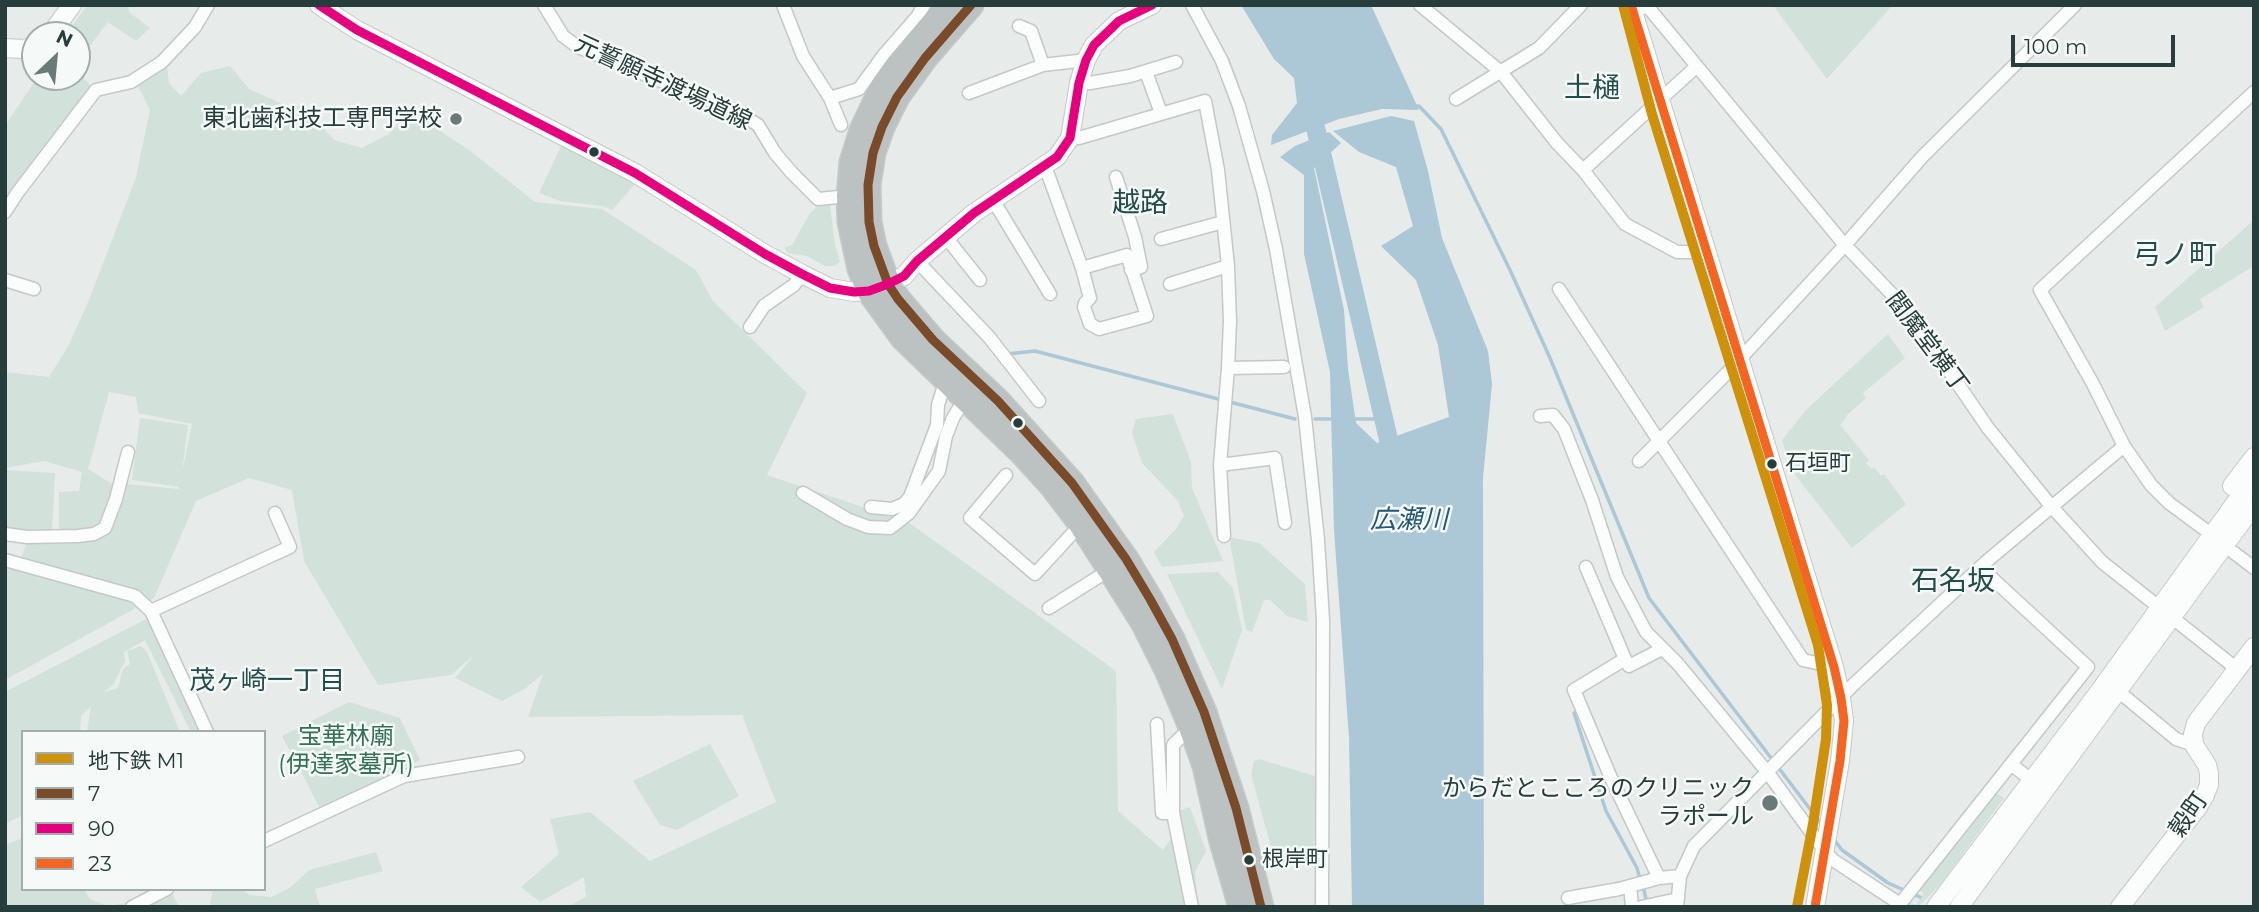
<!DOCTYPE html>
<meta charset="utf-8">
<style>
body{margin:0}
#map{position:relative;width:2259px;height:912px;overflow:hidden;background:#e7ebea;font-family:Montserrat,"Noto Sans JP",sans-serif}
canvas{display:block}
.frame{position:absolute;inset:0;border:7px solid #263d3b;pointer-events:none}
.legend{position:absolute;left:21px;top:730px;width:245px;height:161px;box-sizing:border-box;background:#f5f9f8;border:2px solid #a2aeac;margin:0;padding:9px 12px;list-style:none;font-size:21px;color:#263d3b}
.legend li{display:flex;align-items:center;gap:14px;height:35px}
.legend b{width:35px;border:2px solid #a2aeac}
.north{position:absolute;left:21px;top:21px;width:70px;height:70px;box-sizing:border-box;background:#f5f9f8;border:2px solid #a2aeac;border-radius:50%;rotate:26deg;font-size:19px;font-weight:700;line-height:28px;text-align:center;color:#263d3b}
.north::after{content:'';display:block;margin:auto;width:24px;height:32px;background:#6a7a78;clip-path:polygon(50% 0,100% 100%,50% 72%,0 100%)}
.scale{position:absolute;left:2011px;top:35px;width:164px;height:32px;box-sizing:border-box;border:4px solid #263d3b;border-top:0;padding-left:9px;font-size:21px;line-height:24px;white-space:nowrap;color:#263d3b;-webkit-text-stroke:5px #f5f9f8;paint-order:stroke}
</style>
<div id="map">
<canvas width="2259" height="912"></canvas>
<div class="frame"></div>
<ul class="legend">
<li><b style="height:9px;background:#cd910c"></b>地下鉄 M1</li>
<li><b style="height:9px;background:#7a4b2a"></b>7</li>
<li><b style="height:9px;background:#e5007d"></b>90</li>
<li><b style="height:9px;background:#f26522"></b>23</li>
</ul>
<div class="north">N</div>
<div class="scale">100 m</div>
</div>
<script>
const context = document.querySelector('canvas').getContext('2d');
context.lineJoin = 'round';
function fill(path, color) { context.fillStyle = color; context.fill(path, 'evenodd'); }
const toPath = rows => new Path2D(rows.map(r => 'M' + r).join(''));
function stroke(path, color, width, dash) { context.strokeStyle = color; context.lineWidth = width; context.lineCap = dash ? 'butt' : 'round'; context.setLineDash(dash || []); context.stroke(path); }
function drawText(font, color, halo, rows, align = 'center') {
  context.font = font + ' Montserrat,"Noto Sans JP",sans-serif'; context.lineWidth = 5; context.setLineDash([]); context.textBaseline = 'middle'; context.strokeStyle = halo; context.fillStyle = color; for (const [text, x, y, turn = 0] of rows) {
    context.save(); context.translate(x, y); context.rotate((+turn || 0) * Math.PI / 180); context.textAlign = isNaN(turn) ? turn : align; if (halo) context.strokeText(text, 0, 0); context.fillText(text, 0, 0); context.restore();
  }
}
fill(toPath([
 [87,5,128,5,129,12,150,28,136,41,108,22,77,63,77,35,66,35],
 [1773,5,1893,5,1827,79],
 [230,66,249,89,289,107,303,106,334,140,362,148,389,134,410,111,469,150,535,202,602,209,696,270,713,301,807,393,767,475,908,522,1116,671,1118,811,1163,850,1175,833,1175,812,1190,807,1206,851,1195,872,1198,907,567,907,586,897,584,877,540,902,521,887,559,854,550,819,590,812,650,861,776,802,742,715,528,717,543,674,526,688,502,701,455,678,474,655,451,675,378,685,304,561,292,490,249,478,196,501,154,598,5,680,5,556,21,559,26,544,64,544,102,535,126,484,179,489,179,487,132,480,140,418,188,425,182,473,192,424,138,413,136,397,109,392,88,469,117,487,103,524,89,530,59,533,59,492,79,491,82,472,44,461,5,468,5,372,49,377,69,345,91,295,136,177,150,110,138,86,167,67,169,83,181,96,201,73],
 [77,69,91,87,17,183,5,201,5,125,38,77,77,77],
 [563,142,636,183,612,210,603,206,560,201,539,193],
 [819,205,830,205,835,245,840,262,834,266,825,266,807,256,788,253,784,248,792,245,810,213],
 [2254,220,2254,266,2200,299,2204,307,2165,331,2155,307],
 [1888,334,1905,358,1863,393,1866,398,1846,416,1847,417,1840,425,1869,460,1866,463,1872,469,1874,467,1881,476,1884,474,1906,504,1852,548,1793,472,1782,440,1807,409],
 [1173,414,1191,462,1192,488,1223,561,1162,567,1154,552,1176,529,1184,516,1178,501,1142,463,1132,433,1136,419],
 [5,470,55,473,52,531,5,528],
 [1229,537,1259,543,1305,584,1308,622,1287,616,1270,600,1264,600,1252,632,1246,630],
 [1218,572,1233,588,1242,630,1222,689,1167,574],
 [150,617,203,732,191,732,145,640,124,652,125,661,114,683,105,692,118,688,123,669,130,664,127,651,141,646,147,652,180,732,87,732,91,706,81,716,80,732,23,732,23,818,21,816,5,824,5,692],
 [349,702,400,718,420,760,321,810,282,736],
 [710,744,739,796,677,830,660,825,633,781],
 [1259,759,1318,777,1313,856,1275,862,1251,774,1254,761],
 [1996,792,2004,798,1940,885,1918,907,1903,907,1907,901,1916,905,1924,893,1917,889],
 [23,838,23,889,84,889,90,899,108,906,173,895,179,907,5,907,5,845],
 [376,852,383,871,315,889,320,907,212,907,210,903,213,889,242,889,249,895,272,897,291,887,309,870]
]), '#d2e2da');
fill(toPath([
 [1241,5,1371,5,1419,110,1382,109,1339,119,1271,145,1272,135,1297,103,1294,78,1274,59],
 [1391,116,1414,121,1428,171,1442,238,1488,351,1492,384,1483,478,1484,907,1352,907,1349,738,1334,530,1330,372,1304,254,1304,175,1280,157,1295,146,1329,132,1341,143,1314,168,1344,310,1348,369,1356,423,1377,443,1449,417,1438,345,1416,280,1381,246,1413,226,1396,167,1359,152,1333,131]
]), '#acc7d5');
stroke(toPath([
 [1415,106,1419,106,1441,129,1510,270,1550,358,1649,598,1823,826],
 [1007,354,1035,351,1222,400],
 [1230,402,1295,419],
 [1315,419,1334,419],
 [1352,419,1384,419],
 [1574,713,1606,811,1637,868,1640,879],
 [1832,837,1842,850,1888,883,1920,897],
 [1643,886,1647,903]
]), '#acc7d5', 3.5);
stroke(toPath([
 [1310,104,1394,463]
]), '#acc7d5', 19);
const street = toPath([
 [544,5,563,36,578,47,737,112,758,125,775,153,792,173,818,199,849,196],
 [783,5,803,56,830,98,841,125],
 [1192,5,1222,61,1239,106,1263,191,1276,249,1305,417,1318,540,1323,620,1322,907],
 [1420,5,1501,72,1557,143,1583,170,1625,224,1677,252,1706,252],
 [1632,10,1648,7,1843,243,1908,311,1988,428,2051,506,2102,562,2237,669],
 [1019,26,1031,31,1043,65],
 [1146,72,1161,113],
 [1079,83,1090,83,1130,76,1176,62],
 [969,93,1043,65,1086,60],
 [830,98,859,89,883,56,917,17,924,5],
 [1456,99,1539,48,1581,5],
 [1070,138,1079,138,1205,101,1218,170,1228,266,1230,321,1228,368,1220,465,1224,536],
 [1045,166,1082,268,1090,298,1085,303,1084,307,1090,324,1099,329,1147,316,1127,255,1082,268],
 [1583,170,1697,66],
 [1116,177,1135,237,1141,267,1131,270],
 [993,200,1050,294],
 [5,212,18,192,96,90,131,82,162,62,195,27,208,5],
 [945,236,980,280],
 [1161,239,1223,222],
 [917,261,989,337,1039,401],
 [5,280,34,289],
 [1170,284,1228,266],
 [1559,289,1803,660,1834,667],
 [750,327,764,306,794,285,802,274],
 [1228,368,1284,367],
 [1540,416,1553,415,1564,429,1592,500,1617,577,1646,632,1678,664,1768,773,1824,850,1833,860,1900,904,2088,667,1981,568],
 [1639,461,1728,372,1845,245,1922,157,2075,5],
 [1220,465,1275,458,1285,523],
 [1006,475,970,518,1035,574,1081,524],
 [803,493,847,519,868,527,890,528,909,513,939,471,946,436,953,418,966,397],
 [871,507,892,509,904,504,910,497,937,425,938,405,946,379],
 [5,534,27,537,78,536,94,534,105,528,116,499,128,452],
 [2211,534,2169,503,2151,485,2124,446,2093,384,2040,290,2254,92],
 [2233,552,2254,568],
 [5,560,135,596,151,611,207,732],
 [1586,567,1625,659],
 [1049,608,1111,569],
 [151,611,290,547,275,513],
 [2118,691,2176,739,2194,745],
 [1157,724,1162,813,1173,813,1173,745,1191,727],
 [2011,764,2031,780],
 [1173,813,1192,907],
 [264,841,404,776,518,757],
 [1659,878,1611,778,1574,690,1625,659,1629,666,1662,649],
 [1630,886,1632,907],
 [1568,898,1619,889,1659,878,1680,876],
 [132,907,167,889],
 [1641,907,1678,899],
 [1677,907,1680,876,1694,846,1854,684,1987,561,2124,446]
]);
const secondary = toPath([
 [319,5,357,30,635,173,765,254,802,274,830,288,854,292,869,291,888,284,904,276,917,261,974,213,1057,157,1070,138,1079,83,1086,60,1094,45,1119,21,1152,5],
 [1631,5,1834,667,1841,698,1844,721,1840,761,1815,907],
 [50,35,72,5],
 [5,48,23,49,35,47],
 [2232,486,2254,457],
 [1936,907,2096,696,2254,477],
 [1959,907,2254,505],
 [2120,907,2198,807,2205,795,2209,785,2209,773,2207,765,2194,745,2193,734,2196,723,2254,647]
]);
const highway = toPath([
 [949,5,898,65,883,86,862,130,852,162,849,196,850,222,860,269,869,291,903,338,1020,451,1052,486,1081,524,1143,622,1167,670,1191,727,1205,766,1221,838,1241,907],
 [971,5,925,58,897,97,882,127,873,153,868,185,869,222,874,246,888,284,898,299,933,340,998,401,1072,483,1126,559,1150,599,1172,639,1204,712,1236,808,1261,907]
]);
stroke(street, '#c4c8c7', 15);
stroke(secondary, '#c4c9c8', 20);
stroke(highway, '#c3cac9', 27);
stroke(street, '#fbfcfc', 12);
stroke(secondary, '#fbfcfc', 18);
stroke(highway, '#bcc2c2', 24);
stroke(toPath([
 [971,5,925,58,897,97,882,127,873,153,868,185,869,222,874,246,888,284,898,299,933,340,998,401,1072,483,1126,559,1150,599,1172,639,1204,712,1236,808,1261,907]
]), '#7a4b2a', 9);
stroke(toPath([
 [319,5,357,30,635,173,765,254,802,274,830,288,854,292,869,291,888,284,904,276,917,261,974,213,1057,157,1070,138,1079,83,1086,60,1094,45,1119,21,1152,5]
]), '#e5007d', 9);
stroke(toPath([
 [1631,5,1834,667,1841,698,1844,721,1840,761,1815,907]
]), '#f26522', 9);
stroke(toPath([
 [1623,5,1652,114,1818,645,1827,705,1826,739,1813,824,1797,907]
]), '#cd910c', 10);
for (const [x, y, r, color] of [
 [456,119,7,"#6a7a78"],
 [594,152,6,"#263d3b"],
 [1018,423,6,"#263d3b"],
 [1772,464,6,"#263d3b"],
 [1770,803,9,"#6a7a78"],
 [1249,860,6,"#263d3b"]
]) { const dot = new Path2D(); dot.arc(x, y, r, 0, 2 * Math.PI); context.fillStyle = color; context.fill(dot); stroke(dot, '#f5f9f8', 2.5); }
drawText('22px', '#263d3b', '#f5f9f8', [
 ["石垣町",1785,464],
 ["根岸町",1262,860]
], 'left');
drawText('24px', '#263d3b', '#f5f9f8', [
 ["元誓願寺渡場道線",663,83,25],
 ["閻魔堂横丁",1927,343,53],
 ["穀町",2189,815,-56]
]);
drawText('24px', '#263d3b', '#f5f9f8', [
 ["東北歯科技工専門学校",442,119],
 ["からだとこころのクリニック",1754,789],
 ["ラポール",1754,817]
], 'right');
drawText('24px', '#337057', '#f5f9f8', [
 ["宝華林廟",346,737],
 ["(伊達家墓所)",346,765]
]);
drawText('italic 26px', '#255674', '#f5f9f8', [
 ["広瀬川",1409,520]
]);
drawText('26px', '#234d4c', '#f5f9f8', [
 ["茂ヶ崎一丁目",267,681]
]);
drawText('28px', '#234d4c', '#f5f9f8', [
 ["土樋",1592,89],
 ["越路",1140,204],
 ["弓ノ町",2175,256],
 ["石名坂",1953,582]
]);
</script>
